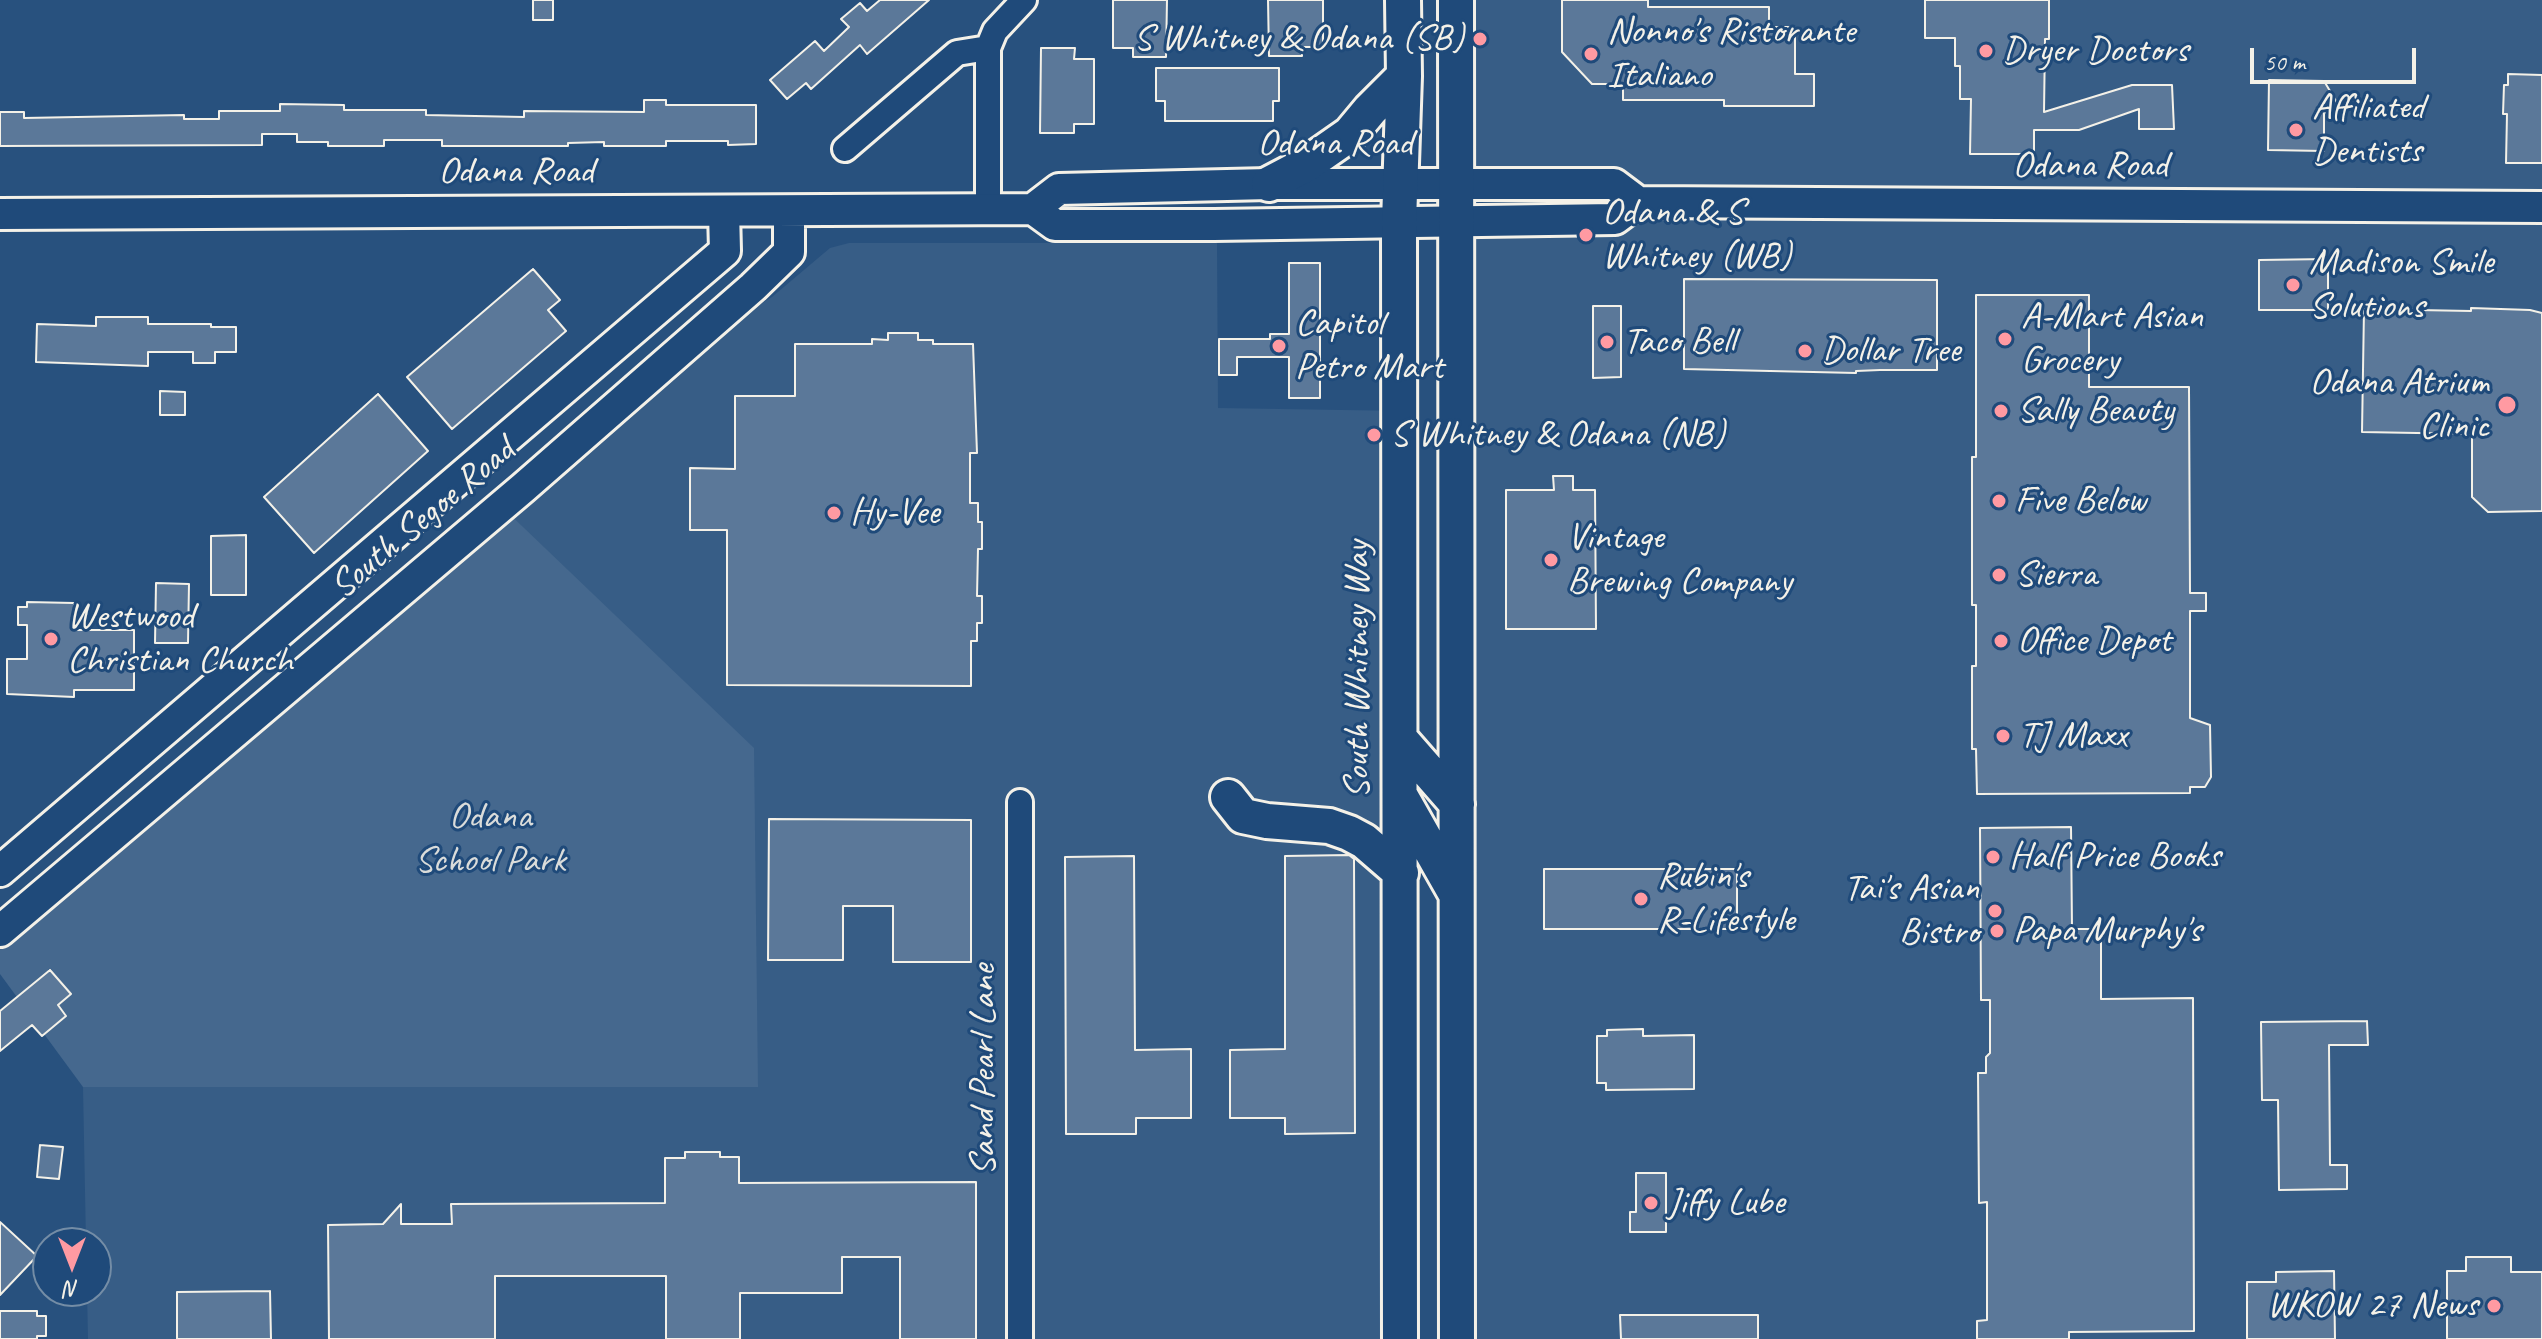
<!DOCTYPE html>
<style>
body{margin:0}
#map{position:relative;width:2542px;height:1339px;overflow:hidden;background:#28517e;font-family:Caveat,sans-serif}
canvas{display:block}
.north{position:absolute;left:32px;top:1227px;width:80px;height:80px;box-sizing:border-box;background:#1f4a7a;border:2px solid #748da6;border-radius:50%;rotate:180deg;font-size:22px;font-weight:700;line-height:32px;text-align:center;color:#f4f1e8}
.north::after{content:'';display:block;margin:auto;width:28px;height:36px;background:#ff9aa2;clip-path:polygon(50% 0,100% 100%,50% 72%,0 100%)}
.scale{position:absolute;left:2250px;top:48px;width:166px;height:36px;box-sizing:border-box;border:4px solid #f4f1e8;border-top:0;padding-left:10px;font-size:24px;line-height:28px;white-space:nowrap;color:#f4f1e8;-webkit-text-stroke:6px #1f4a7a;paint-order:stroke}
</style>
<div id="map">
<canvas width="2542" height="1339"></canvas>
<div class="north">N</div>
<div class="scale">50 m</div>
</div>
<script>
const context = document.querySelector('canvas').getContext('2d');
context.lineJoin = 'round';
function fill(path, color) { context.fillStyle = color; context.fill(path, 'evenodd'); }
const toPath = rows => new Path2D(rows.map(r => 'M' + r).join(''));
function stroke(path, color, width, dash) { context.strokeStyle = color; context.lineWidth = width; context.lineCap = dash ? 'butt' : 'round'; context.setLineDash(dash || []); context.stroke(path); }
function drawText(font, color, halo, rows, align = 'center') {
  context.font = font + ' Caveat,sans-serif'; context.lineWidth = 6; context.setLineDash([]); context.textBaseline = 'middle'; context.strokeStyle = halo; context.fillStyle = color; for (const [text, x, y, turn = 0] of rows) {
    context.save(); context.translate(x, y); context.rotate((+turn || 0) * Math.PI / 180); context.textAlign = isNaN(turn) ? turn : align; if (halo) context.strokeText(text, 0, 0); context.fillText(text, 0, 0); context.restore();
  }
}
fill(toPath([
 [1456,0,2542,0,2542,1339,1457,1339,1456,222,1615,219,1614,184,1456,183],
 [849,243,1217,243,1218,408,1405,411,1400,1339,88,1339,87,1291,96,1291,96,1243,86,1243,83,1087,758,1087,500,505,674,355,772,297,830,248]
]), '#375d86');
fill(toPath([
 [500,505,754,748,758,1087,83,1087,0,974,0,931]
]), '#45688e');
const building = toPath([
 [533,0,553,0,553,20,533,20,533,0],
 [880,0,929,0,867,54,860,45,811,89,806,83,787,99,770,80,815,41,824,51,849,27,841,19,860,3,867,11,880,0],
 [1113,0,1167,0,1166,57,1133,57,1133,48,1113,48,1113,0],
 [1268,0,1323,0,1323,47,1302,47,1302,56,1269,56,1268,0],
 [1562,0,1648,0,1648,7,1769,7,1769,27,1795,27,1795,74,1814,74,1814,106,1724,106,1724,100,1623,100,1623,84,1592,84,1562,52,1562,0],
 [1925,0,2049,0,2049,39,2045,39,2044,112,2132,85,2172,85,2174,129,2139,129,2139,109,2079,130,2034,130,2034,154,1970,154,1971,99,1960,99,1960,66,1955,66,1955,38,1925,38,1925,0],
 [1041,48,1075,48,1074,59,1094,59,1094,124,1074,124,1074,133,1040,133,1041,48],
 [1156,68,1279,68,1279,101,1273,101,1273,121,1165,121,1165,101,1156,101,1156,68],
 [2508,74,2542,75,2542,163,2506,163,2507,114,2503,114,2504,85,2508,85,2508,74],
 [2269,80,2324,81,2339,106,2324,113,2324,151,2268,150,2269,80],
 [644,100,666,100,666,105,756,105,756,144,728,145,728,141,666,141,666,146,604,146,604,142,568,143,568,146,442,146,442,140,384,140,384,146,328,146,328,142,297,142,297,134,262,134,262,145,0,146,0,112,24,112,24,118,184,115,184,119,219,119,219,111,280,111,280,104,344,105,344,110,426,110,426,115,524,117,524,111,644,112,644,100],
 [2328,259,2328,310,2259,310,2259,260,2328,259],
 [1289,263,1320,263,1320,398,1289,398,1289,357,1237,357,1237,375,1219,375,1219,339,1270,339,1270,334,1289,334,1289,263],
 [533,269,560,300,548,310,566,331,452,429,407,377,533,269],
 [1684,279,1937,280,1937,370,1880,370,1856,371,1856,373,1684,369,1684,279],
 [1976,295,2089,295,2089,387,2189,387,2190,593,2206,593,2206,611,2190,611,2190,718,2210,725,2211,777,2205,787,2190,787,2190,793,1977,794,1976,749,1972,749,1972,666,1976,666,1976,605,1972,605,1972,457,1976,457,1976,295],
 [1593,306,1621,306,1621,377,1593,378,1593,306],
 [2471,308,2530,310,2542,313,2542,511,2488,512,2472,497,2472,434,2362,432,2364,309,2471,311,2471,308],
 [96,317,148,317,148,324,211,324,211,327,236,327,236,352,215,352,215,363,193,363,193,352,148,352,148,366,36,362,37,324,96,326,96,317],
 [888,333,918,333,918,340,933,340,933,344,973,344,977,453,970,453,970,503,978,503,978,522,982,522,982,549,978,549,977,596,982,596,982,623,977,623,977,641,971,641,971,686,727,685,727,530,690,530,690,468,735,469,735,396,795,396,795,344,872,344,872,339,888,340,888,333],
 [160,391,185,392,185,415,160,415,160,391],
 [378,394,428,451,314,553,264,497,378,394],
 [1553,476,1573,476,1573,490,1595,490,1596,629,1506,629,1506,490,1554,490,1553,476],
 [246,535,246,595,211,595,211,536,246,535],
 [156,583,189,584,188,643,155,643,156,583],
 [27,602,74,603,74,630,134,630,134,690,74,690,74,697,7,694,7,659,27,659,27,625,18,625,18,607,27,607,27,602],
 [769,819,971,820,971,962,893,962,893,906,843,906,843,960,768,960,769,819],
 [2071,827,2072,929,2101,929,2101,999,2193,998,2194,1331,2069,1332,2069,1339,1977,1339,1977,1321,1987,1320,1987,1202,1979,1203,1978,1073,1986,1073,1986,1057,1990,1053,1990,1000,1981,1000,1980,828,2071,827],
 [1349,855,1354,859,1355,1133,1285,1134,1285,1118,1230,1118,1230,1050,1285,1049,1285,856,1349,855],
 [1134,856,1135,1050,1191,1049,1191,1118,1136,1118,1136,1134,1066,1134,1065,857,1134,856],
 [1544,869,1737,869,1737,929,1544,929,1544,869],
 [50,970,71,994,58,1005,66,1016,42,1036,32,1025,0,1051,0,1011,50,970],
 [2367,1021,2368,1045,2329,1045,2330,1165,2347,1165,2347,1189,2279,1190,2278,1100,2262,1100,2261,1022,2367,1021],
 [1643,1029,1643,1036,1694,1035,1694,1089,1606,1090,1606,1083,1597,1083,1597,1036,1607,1036,1607,1030,1643,1029],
 [40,1145,63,1147,59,1179,37,1177,40,1145],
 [685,1152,720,1152,720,1157,739,1157,739,1183,976,1182,976,1339,900,1339,900,1257,842,1257,842,1293,740,1293,740,1339,666,1339,666,1276,495,1276,495,1339,329,1339,328,1225,383,1224,401,1204,401,1224,452,1224,451,1204,665,1203,665,1158,685,1158,685,1152],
 [1636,1173,1666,1173,1666,1232,1630,1232,1630,1212,1636,1212,1636,1173],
 [0,1222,37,1256,0,1295,0,1222],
 [2466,1257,2511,1257,2511,1272,2542,1272,2542,1339,2447,1339,2447,1271,2466,1271,2466,1257],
 [2334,1271,2335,1339,2247,1339,2247,1282,2276,1282,2276,1272,2334,1271],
 [270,1291,271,1339,177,1339,177,1292,270,1291],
 [0,1311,37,1311,37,1316,46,1316,46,1336,37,1336,37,1339,0,1339,0,1311],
 [1620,1315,1758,1315,1758,1339,1621,1339,1620,1315]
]);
fill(building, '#5b7899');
stroke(building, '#f4f1e8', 2);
const minor = toPath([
 [845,149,957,53,988,48],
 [988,210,988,48,995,31,1024,0],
 [1020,1339,1020,802]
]);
const tertiary = toPath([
 [1033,209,1059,189,1269,184,1614,184,1638,202],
 [0,214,1033,209,1055,225,1214,225,1615,219,1638,202,2542,207],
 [0,871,725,251,724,211],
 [0,931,523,488,753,287,789,252,789,211]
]);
const secondary = toPath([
 [1456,0,1457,1339],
 [1269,184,1307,164,1350,134,1370,110,1404,76],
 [1401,740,1457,804],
 [1228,797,1243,816,1267,821,1329,826,1349,833,1364,841,1401,873],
 [1401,797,1456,894],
 [1400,1339,1399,222,1404,76,1403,0]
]);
stroke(minor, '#f4f1e8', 30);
stroke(tertiary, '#f4f1e8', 36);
stroke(secondary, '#f4f1e8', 40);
stroke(minor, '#1f4a7a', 24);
stroke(tertiary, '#1f4a7a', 30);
stroke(secondary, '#1f4a7a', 34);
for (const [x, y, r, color] of [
 [1480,39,8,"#ff9aa2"],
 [1986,51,8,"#ff9aa2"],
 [1591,54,8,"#ff9aa2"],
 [2296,130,8,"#ff9aa2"],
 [1586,235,8,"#ff9aa2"],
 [2293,285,8,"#ff9aa2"],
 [2005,339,8,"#ff9aa2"],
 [1607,342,8,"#ff9aa2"],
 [1279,346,8,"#ff9aa2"],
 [1805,351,8,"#ff9aa2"],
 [2507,405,10,"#ff9aa2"],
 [2001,411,8,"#ff9aa2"],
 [1374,435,8,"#ff9aa2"],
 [1999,501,8,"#ff9aa2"],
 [834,513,8,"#ff9aa2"],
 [1551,560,8,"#ff9aa2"],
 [1999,575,8,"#ff9aa2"],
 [51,639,8,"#ff9aa2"],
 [2001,641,8,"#ff9aa2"],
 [2003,736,8,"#ff9aa2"],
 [1993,857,8,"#ff9aa2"],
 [1641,899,8,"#ff9aa2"],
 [1995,911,8,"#ff9aa2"],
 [1997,931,8,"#ff9aa2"],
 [1651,1203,8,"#ff9aa2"],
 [2494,1306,8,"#ff9aa2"]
]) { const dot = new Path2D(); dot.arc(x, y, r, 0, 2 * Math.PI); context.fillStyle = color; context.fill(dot); stroke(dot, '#1f4a7a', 3); }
drawText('38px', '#f4f1e8', '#1f4a7a', [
 ["Nonno's Ristorante",1607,32],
 ["Italiano",1607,76],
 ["S Whitney & Odana (SB)",1464,39,"right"],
 ["Dryer Doctors",2002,51],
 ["Affiliated",2312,108],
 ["Dentists",2312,152],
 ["Odana & S",1602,213],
 ["Whitney (WB)",1602,257],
 ["Madison Smile",2309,263],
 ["Solutions",2309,307],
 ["A-Mart Asian",2021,317],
 ["Grocery",2021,361],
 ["Capitol",1295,324],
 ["Petro Mart",1295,368],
 ["Taco Bell",1623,342],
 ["Dollar Tree",1821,351],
 ["Odana Atrium",2489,383,"right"],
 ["Clinic",2489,427,"right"],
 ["Sally Beauty",2017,411],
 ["S Whitney & Odana (NB)",1390,435],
 ["Five Below",2015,501],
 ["Hy-Vee",850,513],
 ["Vintage",1567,538],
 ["Brewing Company",1567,582],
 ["Sierra",2015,575],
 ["Westwood",67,617],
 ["Christian Church",67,661],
 ["Office Depot",2017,641],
 ["TJ Maxx",2019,736],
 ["Half Price Books",2009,857],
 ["Rubin's",1657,877],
 ["R-Lifestyle",1657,921],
 ["Tai's Asian",1979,889,"right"],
 ["Bistro",1979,933,"right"],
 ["Papa Murphy's",2013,931],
 ["Jiffy Lube",1667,1203],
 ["WKOW 27 News",2478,1306,"right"]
], 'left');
drawText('38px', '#f4f1e8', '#1f4a7a', [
 ["Odana Road",1335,144],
 ["Odana Road",2090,166],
 ["Odana Road",516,172],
 ["South Segoe Road",423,519,-40],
 ["South Whitney Way",1358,670,-90],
 ["Sand Pearl Lane",984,1070,-90]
]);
drawText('38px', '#dadcda', '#1f4a7a', [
 ["Odana",490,817],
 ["School Park",490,861]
]);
</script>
